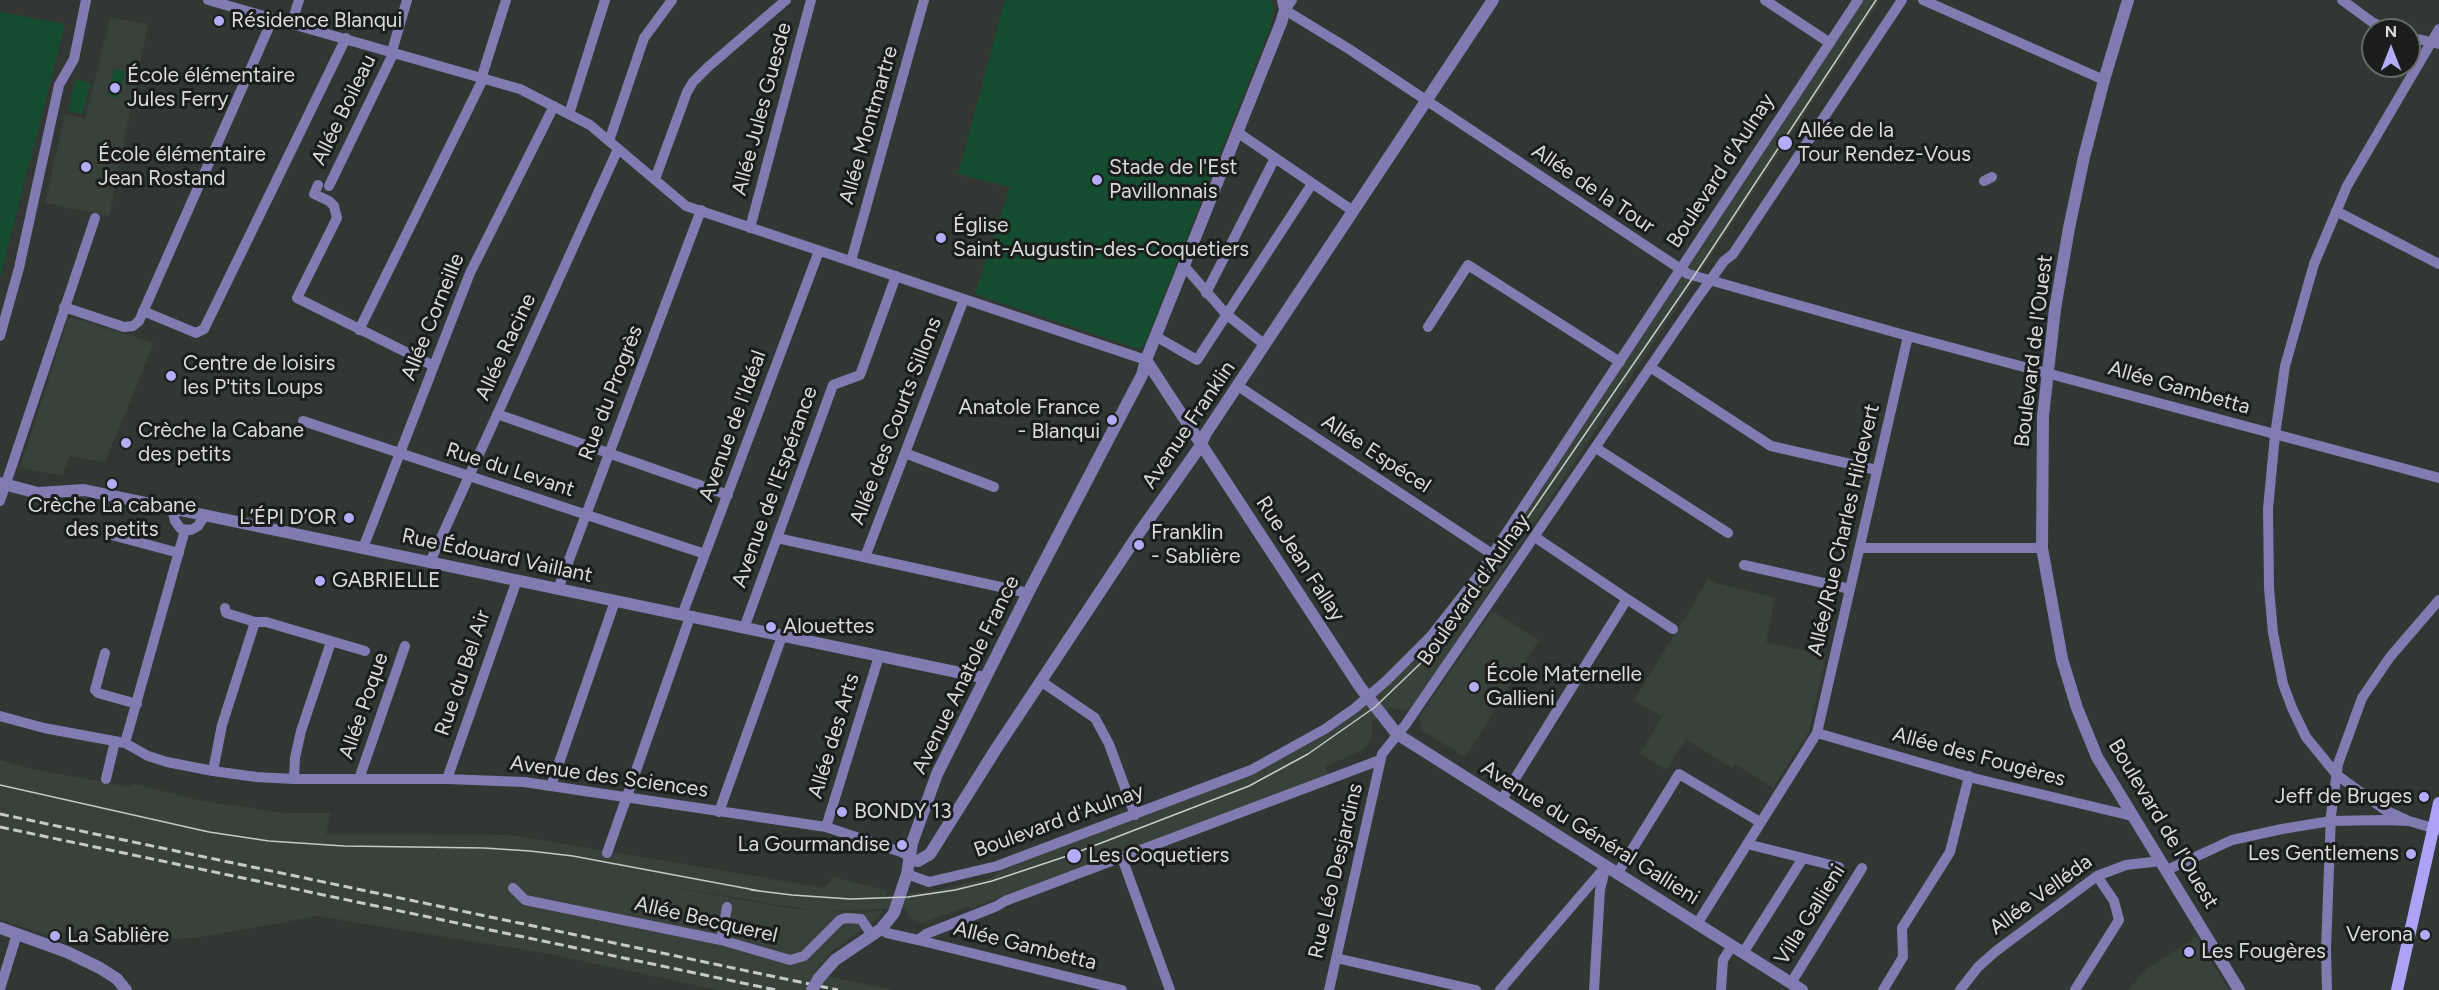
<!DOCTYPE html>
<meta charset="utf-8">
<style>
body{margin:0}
#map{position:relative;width:2439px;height:990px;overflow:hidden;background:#323734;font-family:Figtree,sans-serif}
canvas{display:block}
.north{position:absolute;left:2361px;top:18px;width:60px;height:60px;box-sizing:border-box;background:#1b1d1c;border:2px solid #676968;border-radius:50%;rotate:0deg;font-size:16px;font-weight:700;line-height:24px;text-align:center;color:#d9dcda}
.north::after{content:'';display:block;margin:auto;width:21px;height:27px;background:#b5acf8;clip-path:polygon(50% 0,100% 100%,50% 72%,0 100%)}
</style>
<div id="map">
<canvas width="2439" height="990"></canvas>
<div class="north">N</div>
</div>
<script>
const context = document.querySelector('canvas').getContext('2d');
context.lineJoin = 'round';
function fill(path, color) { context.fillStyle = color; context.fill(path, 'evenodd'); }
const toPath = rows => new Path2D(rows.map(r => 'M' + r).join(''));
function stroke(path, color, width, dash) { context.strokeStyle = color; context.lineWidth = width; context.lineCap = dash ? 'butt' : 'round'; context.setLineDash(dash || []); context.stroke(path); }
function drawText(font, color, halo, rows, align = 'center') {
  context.font = font + ' Figtree,sans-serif'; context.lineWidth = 6; context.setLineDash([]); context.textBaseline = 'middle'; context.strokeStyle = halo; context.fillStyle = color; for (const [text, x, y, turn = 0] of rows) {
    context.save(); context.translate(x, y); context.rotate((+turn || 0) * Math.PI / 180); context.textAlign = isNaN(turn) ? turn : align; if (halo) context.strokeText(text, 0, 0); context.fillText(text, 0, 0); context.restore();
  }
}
fill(toPath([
 [1863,0,1880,0,1410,711,1390,708,1372,722,1372,739,1364,750,1326,766,1328,775,970,909,968,907,922,923,909,917,906,908,829,911,854,913,882,911,879,917,831,952,814,973,892,990,718,990,555,955,318,916,195,938,126,939,61,932,59,938,0,920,0,760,33,769,129,787,134,784,198,800,283,813,330,813,326,834,510,835,824,888,834,877,887,891,886,896,932,891,991,878,999,872,1020,864,1019,862,1226,785,1269,766,1312,743,1354,712,1435,635,1471,594],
 [648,883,649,883,810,910,794,909],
 [110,18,148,24,109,216,45,203,65,114,85,119],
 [72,317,154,343,105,462,69,456,63,476,23,468,21,465,68,318],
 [1709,579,1715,583,1775,598,1766,642,1826,656,1809,731,1773,788,1735,764,1732,768,1686,739,1666,770,1640,753,1662,717,1634,700],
 [1492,611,1539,640,1465,757,1422,730,1419,717],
 [2196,937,2229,990,2128,990,2148,968]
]), '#38423b');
fill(toPath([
 [1005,0,1271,0,1274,8,1271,25,1144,346,1139,349,975,294,1010,187,958,174],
 [0,12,65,24,0,278],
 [114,69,125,72,119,98,108,95],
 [76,79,90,83,82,114,68,111]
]), '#154d30');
stroke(toPath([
 [208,0,520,89,590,125,686,206,1146,360],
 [1292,0,1285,10,1349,49,1688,274,1908,336,2439,478],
 [1765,0,1830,43],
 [1923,0,2104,80],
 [2342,0,2372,22,2389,30],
 [292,22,299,0],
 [2409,37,2439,44],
 [392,51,407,0],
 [482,76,506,0],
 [569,114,605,0],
 [1237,132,1353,211],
 [609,141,644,38,672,0],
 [655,179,687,92,693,82,708,67,786,0],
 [1984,181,1992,177],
 [318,185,314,194,329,201,334,206,337,218,297,298,434,366],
 [329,186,394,52],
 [2336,211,2439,264],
 [750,228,811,0],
 [851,261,924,0],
 [1185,267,1226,314,1265,345],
 [1206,293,1275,158],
 [64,307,124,327,133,326,139,321,273,18],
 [143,311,196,333,204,329,346,38],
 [1428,327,1468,265,1620,362],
 [359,330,484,77],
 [0,336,19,268,59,85,74,59,86,0],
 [1157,337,1197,360,1312,184],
 [1650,367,1771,446,1877,470],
 [1238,386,1492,554],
 [497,414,728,495],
 [303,421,705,554],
 [1596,448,1728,533],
 [905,453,994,487],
 [0,501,95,218],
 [172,508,175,521,181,529,191,530,198,526,205,515],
 [108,534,179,553],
 [777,538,1028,593],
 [363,548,470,273,554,106],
 [1860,548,2042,548],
 [865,557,964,299],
 [430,562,618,149],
 [1744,565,1850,589],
 [558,589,701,210],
 [1627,599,1673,629],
 [225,608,226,613,255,622,266,622,365,651],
 [682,615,819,251],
 [744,628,833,385,860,375,896,276],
 [105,653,95,690,98,693,137,704],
 [1042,682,1095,718,1109,744,1135,815],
 [0,716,44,728,125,743,148,756,167,762,213,771,256,777,294,779,447,779,524,782,826,827,904,853,910,859],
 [1817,733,1973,778,2132,816],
 [125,743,185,530],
 [213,771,222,725,255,622],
 [106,779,115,741],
 [294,779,295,758,301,731,331,642],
 [359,779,405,646],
 [447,779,517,580],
 [551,786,615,601],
 [1501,801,1627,599,1535,537],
 [719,812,782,636],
 [2409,821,2385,810,2337,775,2306,737,2292,708,2283,684,2273,633,2269,588,2268,509,2275,435,2285,366,2314,264,2347,186,2439,29],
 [826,827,879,656],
 [1747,844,1839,867],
 [607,853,690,617],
 [1122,858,1170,990],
 [2167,870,2232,840,2282,829,2331,821,2383,820,2409,821,2439,830],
 [907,874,929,882,997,866,1251,770,1325,729,1355,708,1387,680,1431,636,1478,576,1858,0],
 [1617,874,1679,774,1760,822],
 [513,888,525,900,721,940,790,960,804,956,840,920,846,918,861,919,872,935],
 [1697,924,1817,733,1908,336],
 [881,929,887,933,918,940,926,934,997,906,1005,901,1380,760],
 [721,940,727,907],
 [918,940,1122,990],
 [1743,953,1803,858],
 [1336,958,1476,990],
 [1791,983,1862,868],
 [0,989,17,934],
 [1329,990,1382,754,1406,724,1694,303,1724,261,1733,254,1902,0],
 [1500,990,1606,866],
 [1594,990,1600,890,1605,869],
 [1721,990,1723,960,1732,946],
 [1883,990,1903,957,1902,928,1950,852,1969,776],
 [1960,990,1978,967,1996,951,2097,876,2126,865,2161,861],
 [2075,990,2119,920,2114,901,2097,876],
 [2327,990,2326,949,2331,815,2338,764,2362,698,2390,657,2439,600]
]), '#817bb2', 10);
stroke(toPath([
 [2128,0,2104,80,2084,157,2069,228,2055,309,2043,416,2042,548,2062,659,2077,708,2097,757,2239,990],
 [1146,360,1360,687,1397,734,1802,990],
 [0,483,38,493,84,490,985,678],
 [910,859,918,861,930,854,996,749,1139,533,1199,448,1206,433,1493,0],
 [0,928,67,952,100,968,117,979,126,990],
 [819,978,835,960,881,929,894,913,907,874,912,843,937,774,1028,593,1142,375,1146,360,1281,23,1285,10,1283,0]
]), '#817bb2', 12);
stroke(toPath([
 [2397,990,2439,803]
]), '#ada1f8', 12);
stroke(toPath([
 [0,785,209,832,269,841,344,846,484,848,530,851,573,856,760,891,751,890,792,895,850,899,908,897,955,890,992,881,1070,855,1249,786,1308,754,1375,707,1423,661,1455,623,1694,276,1876,0]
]), '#c7cac8', 1.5);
stroke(toPath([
 [0,814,838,990],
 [0,827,776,990]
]), '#c7cac8', 3, [9, 4.5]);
stroke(toPath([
 [812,990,819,978]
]), '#817bb2', 12);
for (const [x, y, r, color] of [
 [219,21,6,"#b5acf8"],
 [115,88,6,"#b5acf8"],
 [1785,143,8,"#b5acf8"],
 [86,167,6,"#b5acf8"],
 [1097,180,6,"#b5acf8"],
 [941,238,6,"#b5acf8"],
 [171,376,6,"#b5acf8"],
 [1112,420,6,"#b5acf8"],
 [126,443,6,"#b5acf8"],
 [112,484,6,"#b5acf8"],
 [349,518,6,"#b5acf8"],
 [1139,545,6,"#b5acf8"],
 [320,581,6,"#b5acf8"],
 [771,627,6,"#b5acf8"],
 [1474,687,6,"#b5acf8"],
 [2424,797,6,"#b5acf8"],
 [842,812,6,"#b5acf8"],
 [902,845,6,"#b5acf8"],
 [2411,854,6,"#b5acf8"],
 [1074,856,8,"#b5acf8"],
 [2425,935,6,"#b5acf8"],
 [55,936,6,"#b5acf8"],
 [2189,952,6,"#b5acf8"]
]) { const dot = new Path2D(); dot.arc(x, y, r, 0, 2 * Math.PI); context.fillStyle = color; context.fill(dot); stroke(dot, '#1b1d1c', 2); }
drawText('21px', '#d9dcda', '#1b1d1c', [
 ["Résidence Blanqui",231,21],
 ["École élémentaire",127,76],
 ["Jules Ferry",127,100],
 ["Allée de la",1798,131],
 ["Tour Rendez-Vous",1798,155],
 ["École élémentaire",98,155],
 ["Jean Rostand",98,179],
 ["Stade de l'Est",1109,168],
 ["Pavillonnais",1109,192],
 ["Église",953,226],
 ["Saint-Augustin-des-Coquetiers",953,250],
 ["Centre de loisirs",183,364],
 ["les P'tits Loups",183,388],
 ["Anatole France",1100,408,"right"],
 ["- Blanqui",1100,432,"right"],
 ["Crèche la Cabane",138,431],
 ["des petits",138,455],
 ["Crèche La cabane",112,506,"center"],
 ["des petits",112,530,"center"],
 ["L’ÉPI D’OR",337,518,"right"],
 ["Franklin",1151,533],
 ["- Sablière",1151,557],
 ["GABRIELLE",332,581],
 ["Alouettes",783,627],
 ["École Maternelle",1486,675],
 ["Gallieni",1486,699],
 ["Jeff de Bruges",2412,797,"right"],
 ["BONDY 13",854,812],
 ["La Gourmandise",890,845,"right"],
 ["Les Gentlemens",2399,854,"right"],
 ["Les Coquetiers",1088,856],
 ["Verona",2413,935,"right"],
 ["La Sablière",67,936],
 ["Les Fougères",2201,952]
], 'left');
drawText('21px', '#d9dcda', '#1b1d1c', [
 ["Allée Jules Guesde",762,109,-75],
 ["Allée Boileau",344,110,-64],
 ["Allée Montmartre",869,125,-74],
 ["Boulevard d'Aulnay",1721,171,-57],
 ["Allée de la Tour",1593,189,34],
 ["Allée Corneille",433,317,-68],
 ["Allée Racine",506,347,-65],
 ["Boulevard de l'Ouest",2034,351,-83],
 ["Allée Gambetta",2179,388,16],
 ["Rue du Progrès",611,393,-69],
 ["Allée des Courts Sillons",896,421,-69],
 ["Avenue Franklin",1189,425,-56],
 ["Avenue de l'Idéal",733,426,-70],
 ["Allée Espécel",1376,454,33],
 ["Rue du Levant",510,470,18],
 ["Avenue de l'Espérance",775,487,-70],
 ["Allée/Rue Charles Hildevert",1844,530,-77],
 ["Rue Édouard Vaillant",497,556,12],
 ["Rue Jean Fallay",1300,559,57],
 ["Boulevard d'Aulnay",1474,590,-55],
 ["Rue du Bel Air",463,673,-71],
 ["Avenue Anatole France",966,675,-64],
 ["Allée Poque",364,706,-71],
 ["Allée des Arts",834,736,-73],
 ["Allée des Fougères",1979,757,15],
 ["Avenue des Sciences",609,777,8],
 ["Boulevard d'Aulnay",1059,821,-20],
 ["Boulevard de l'Ouest",2163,824,59],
 ["Avenue du Général Gallieni",1590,833,32],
 ["Rue Léo Desjardins",1336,871,-77],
 ["Allée Velléda",2041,895,-36],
 ["Villa Gallieni",1810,915,-58],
 ["Allée Becquerel",706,920,13],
 ["Allée Gambetta",1025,946,14]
]);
</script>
